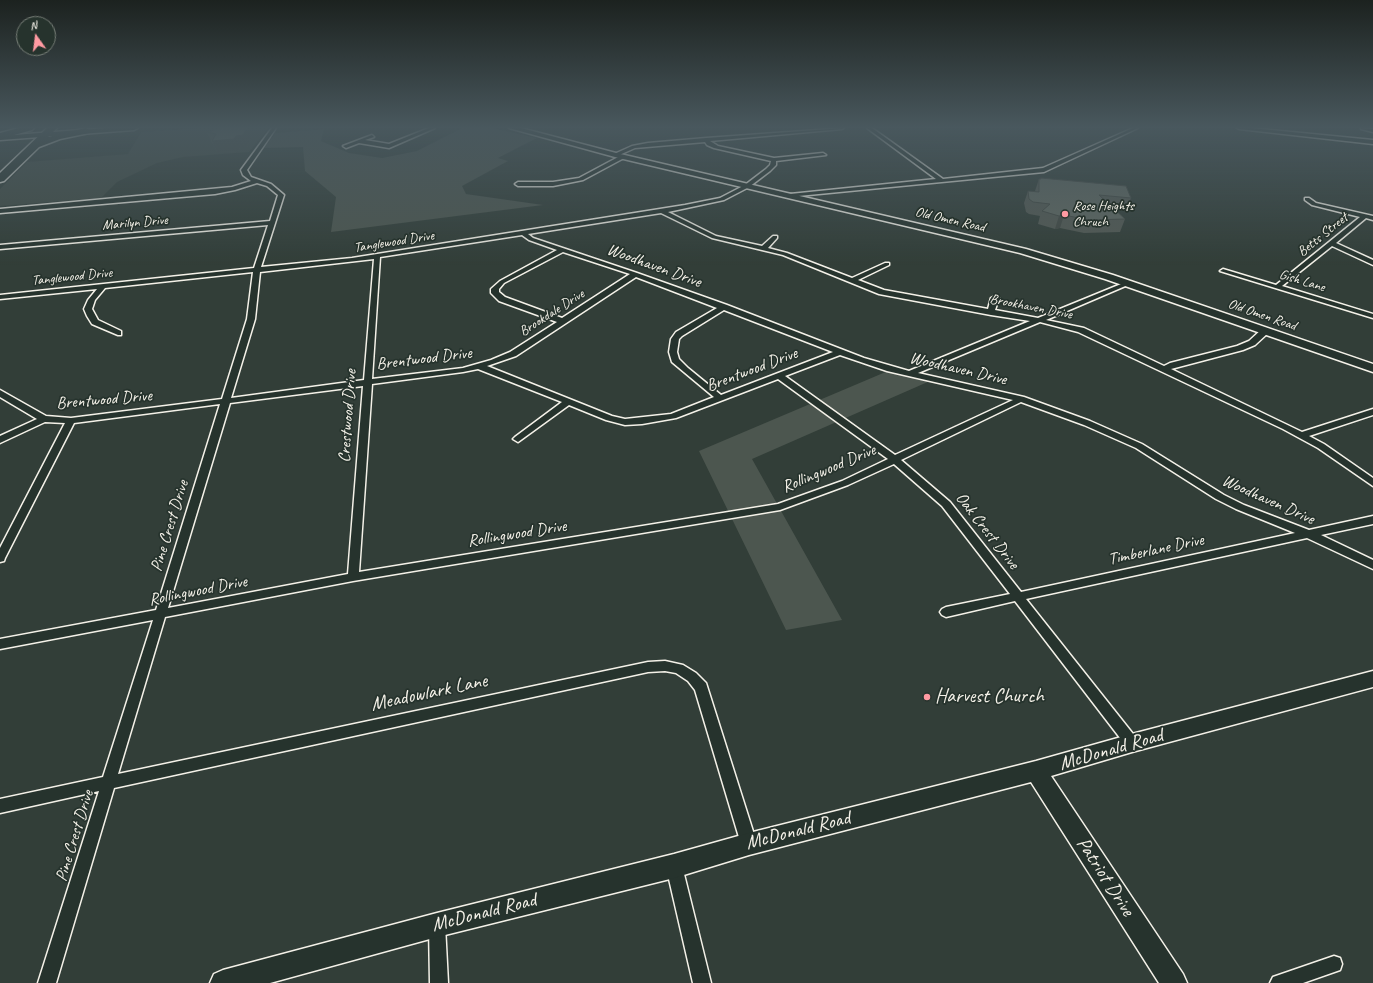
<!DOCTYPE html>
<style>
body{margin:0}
#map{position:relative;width:1373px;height:983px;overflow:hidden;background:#323e38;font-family:Caveat,sans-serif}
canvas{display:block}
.north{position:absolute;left:16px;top:16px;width:40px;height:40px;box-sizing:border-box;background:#26332d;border:1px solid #787f78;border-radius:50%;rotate:346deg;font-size:11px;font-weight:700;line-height:16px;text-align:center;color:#f4f1e8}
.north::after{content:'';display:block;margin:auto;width:14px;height:18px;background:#ff9aa2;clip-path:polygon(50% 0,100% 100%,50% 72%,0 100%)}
</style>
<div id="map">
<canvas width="1373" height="983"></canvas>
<div class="north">N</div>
</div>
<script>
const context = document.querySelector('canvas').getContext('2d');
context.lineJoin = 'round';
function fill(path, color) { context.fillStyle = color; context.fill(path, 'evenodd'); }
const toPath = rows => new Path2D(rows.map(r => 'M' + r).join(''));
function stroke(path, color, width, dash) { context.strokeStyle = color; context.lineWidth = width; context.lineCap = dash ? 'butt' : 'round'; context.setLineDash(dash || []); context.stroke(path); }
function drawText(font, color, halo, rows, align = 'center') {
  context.font = font + ' Caveat,sans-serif'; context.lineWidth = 3.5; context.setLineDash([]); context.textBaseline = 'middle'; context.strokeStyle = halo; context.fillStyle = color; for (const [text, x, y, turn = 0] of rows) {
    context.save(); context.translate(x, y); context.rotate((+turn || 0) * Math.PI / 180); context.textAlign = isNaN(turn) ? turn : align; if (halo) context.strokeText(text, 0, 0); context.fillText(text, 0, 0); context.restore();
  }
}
fill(toPath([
 [197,128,269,128,249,152,183,157,157,163,117,182,101,198,0,206,0,189,27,162,128,154,141,132]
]), '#404b44');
fill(toPath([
 [462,128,493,128,537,138,498,158,508,161,462,186,466,194,543,205,331,232,336,197,305,171,303,147,264,148,275,133,324,129,321,141,349,153,382,158,417,151],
 [888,371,930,381,752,459,842,620,786,630,699,451]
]), '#4c564f');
const street = toPath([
 [272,128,276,128,247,170,251,177,271,184,284,195,261,267,352,258,685,205,720,198,745,185,766,169,770,165,771,161,714,148,707,145,705,142,635,148,617,156,612,155,632,146,648,143,706,138,844,128,842,129,710,141,718,146,774,158,823,153,826,155,776,161,776,165,770,171,749,187,724,200,668,212,716,236,762,246,773,236,777,236,777,238,768,248,787,253,852,278,885,263,889,263,889,265,858,280,884,290,988,309,991,298,995,296,999,298,995,310,1038,318,1126,282,1130,282,1130,284,1046,320,1084,328,1164,366,1170,363,1237,346,1249,341,1262,329,1268,329,1268,333,1255,345,1243,350,1171,369,1302,432,1373,409,1373,415,1309,436,1324,444,1373,478,1373,486,1318,448,1283,429,1078,332,1040,322,918,373,1024,397,1090,421,1142,444,1224,495,1244,505,1309,530,1373,516,1373,524,1321,535,1373,560,1373,569,1307,538,1026,599,1137,739,1139,743,1137,747,1132,749,1127,747,1015,601,946,617,942,615,940,612,942,609,946,607,1010,594,942,506,894,464,848,485,780,510,353,581,165,617,118,774,648,662,665,661,683,665,696,673,706,683,757,844,754,849,749,851,744,849,741,844,695,690,688,681,676,673,665,671,648,672,114,788,56,983,38,983,99,791,0,813,0,799,103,777,153,620,0,649,0,639,156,610,220,404,74,423,5,558,4,561,0,562,0,548,65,423,45,422,0,443,0,436,37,419,0,397,0,390,46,416,71,418,222,399,247,319,253,272,105,288,95,300,92,309,98,320,121,331,121,335,118,335,92,324,87,316,84,309,88,300,97,289,0,299,0,295,254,268,268,225,0,249,0,245,270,221,278,195,267,186,257,183,235,190,215,194,0,213,0,209,232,187,251,181,243,175,241,170,272,128],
 [661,213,712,238,783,255,879,294,991,315,1030,321,909,371,864,358,727,305,637,273,533,238,528,234,661,213],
 [522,235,529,240,557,250,500,281,491,289,491,293,499,301,557,322,510,352,491,360,463,368,372,379,380,257,522,235],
 [563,252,630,274,562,318,505,297,499,292,499,289,504,283,563,252],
 [374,259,364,380,231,398,255,319,260,272,374,259],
 [636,277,717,308,676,332,671,339,669,352,672,362,714,397,671,414,625,419,612,416,487,366,516,356,636,277],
 [724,310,833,352,721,395,688,368,679,359,677,352,679,339,682,336,724,310],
 [840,355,887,371,1013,400,895,455,785,376,840,355],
 [478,369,562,402,515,437,513,439,518,442,569,405,606,420,625,425,642,424,676,418,778,379,888,459,842,481,778,504,359,572,372,384,463,372,478,369],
 [363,386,348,574,168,608,230,403,363,386],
 [1021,402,1084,425,1136,448,1216,499,1236,509,1295,533,1021,592,950,502,901,460,1021,402],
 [429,128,435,128,389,148,359,143,346,148,343,146,372,135,374,137,365,140,389,144,429,128],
 [867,128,872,128,943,179,1043,168,1133,128,1138,128,1044,172,788,197,788,195,790,194,936,179,867,128],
 [1237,128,1251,128,1373,140,1373,144,1239,129,1237,128],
 [1361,128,1373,129,1373,132,1361,129,1361,128],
 [622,155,624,156,624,158,583,180,553,186,518,186,515,184,518,182,553,182,579,178,622,155],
 [1305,198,1309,198,1316,203,1373,216,1373,220,1366,218,1336,243,1373,260,1373,265,1332,246,1282,286,1373,314,1373,318,1220,271,1223,269,1276,285,1360,217,1312,205,1305,200,1305,198],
 [674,858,679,861,682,866,711,983,693,983,666,866,669,861,674,858],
 [437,917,443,919,445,925,448,983,430,983,429,925,431,919,437,917],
 [1334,956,1340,958,1342,964,1340,970,1303,983,1270,983,1273,977,1334,956]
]);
const secondary = toPath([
 [509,128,521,128,616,153,1026,249,1113,275,1373,364,1373,372,1105,279,1020,253,615,157,509,128],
 [1373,671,1373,687,1132,752,1051,776,1183,974,1187,983,1159,983,1031,782,749,855,674,878,437,937,270,983,210,983,214,974,223,970,437,913,674,854,749,833,1036,761,1132,734,1373,671]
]);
const primary = toPath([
 [106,128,138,128,134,130,0,140,0,136,106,128]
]);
const highway = toPath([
 [19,128,34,128,32,130,0,139,0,133,19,128],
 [47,128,57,128,48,137,86,128,91,131,89,133,60,139,39,147,4,181,0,182,0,173,47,128]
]);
stroke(street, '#f4f1e8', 3);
stroke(secondary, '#f4f1e8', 3);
stroke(primary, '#f4f1e8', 3);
stroke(highway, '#f4f1e8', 3);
fill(street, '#26332d');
fill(secondary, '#26332d');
fill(primary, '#26332d');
fill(highway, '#26332d');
fill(toPath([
 [220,128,250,128,253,134,247,147,240,147,238,151,217,152,213,144,212,143,207,132],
 [1041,178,1131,198,1126,211,1115,210,1125,219,1120,232,1084,233,1060,228,1055,229,1038,224,1040,216,1029,214,1026,212,1024,203,1028,191,1035,191,1039,179,1040,179]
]), '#525953');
fill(toPath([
 [244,128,250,128,253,134,247,147,240,147,238,151,217,152,212,141,236,136],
 [1064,215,1060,228,1055,229,1059,216]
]), '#424944');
const building = toPath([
 [220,128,247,128,243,135,236,136,234,139,212,141,216,134,207,132,220,128],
 [1041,178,1126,186,1131,198,1099,195,1125,219,1089,220,1064,215,1059,216,1042,211,1050,204,1033,202,1029,199,1028,191,1039,192,1039,179,1041,179,1041,178]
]);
fill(building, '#5f6861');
stroke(building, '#424944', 1);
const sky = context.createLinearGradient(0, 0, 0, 265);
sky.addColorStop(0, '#1c221f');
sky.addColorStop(0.48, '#49585e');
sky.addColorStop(1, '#49585e00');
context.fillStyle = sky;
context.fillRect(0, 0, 1373, 265);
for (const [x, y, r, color] of [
 [1065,214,4,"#ff9aa2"],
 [927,697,4,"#ff9aa2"]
]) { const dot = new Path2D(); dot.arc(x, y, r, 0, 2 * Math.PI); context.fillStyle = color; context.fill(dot); stroke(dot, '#26332d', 1.5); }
drawText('14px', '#f4f1e8', '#26332d', [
 ["Rose Heights",1073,206],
 ["Chruch",1073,222]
], 'left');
drawText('14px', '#f4f1e8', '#26332d', [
 ["Old Omen Road",950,220,13],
 ["Marilyn Drive",135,223,-5],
 ["Betts Street",1323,235,-39],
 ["Tanglewood Drive",394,242,-9],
 ["Tanglewood Drive",72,277,-6],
 ["Gish Lane",1302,281,17],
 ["Brookhaven Drive",1031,307,11],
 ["Brookdale Drive",552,313,-33],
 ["Old Omen Road",1262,315,19]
]);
drawText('17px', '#f4f1e8', '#26332d', [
 ["Woodhaven Drive",654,266,20],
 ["Brentwood Drive",424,359,-7],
 ["Woodhaven Drive",958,369,13],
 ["Brentwood Drive",752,370,-21],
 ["Brentwood Drive",104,400,-5],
 ["Crestwood Drive",348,416,-86],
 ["Rollingwood Drive",829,469,-23],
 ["Woodhaven Drive",1268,500,24],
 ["Pine Crest Drive",170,526,-73],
 ["Oak Crest Drive",987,531,52],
 ["Rollingwood Drive",517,534,-9],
 ["Timberlane Drive",1156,550,-12],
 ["Rollingwood Drive",198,591,-11],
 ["Pine Crest Drive",75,836,-73]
]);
drawText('20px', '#f4f1e8', '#26332d', [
 ["Meadowlark Lane",429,693,-12],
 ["McDonald Road",1111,750,-16],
 ["McDonald Road",798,831,-14],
 ["Patriot Drive",1105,877,57],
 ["McDonald Road",484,913,-14]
]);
drawText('20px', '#f4f1e8', '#26332d', [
 ["Harvest Church",935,697]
], 'left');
</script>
